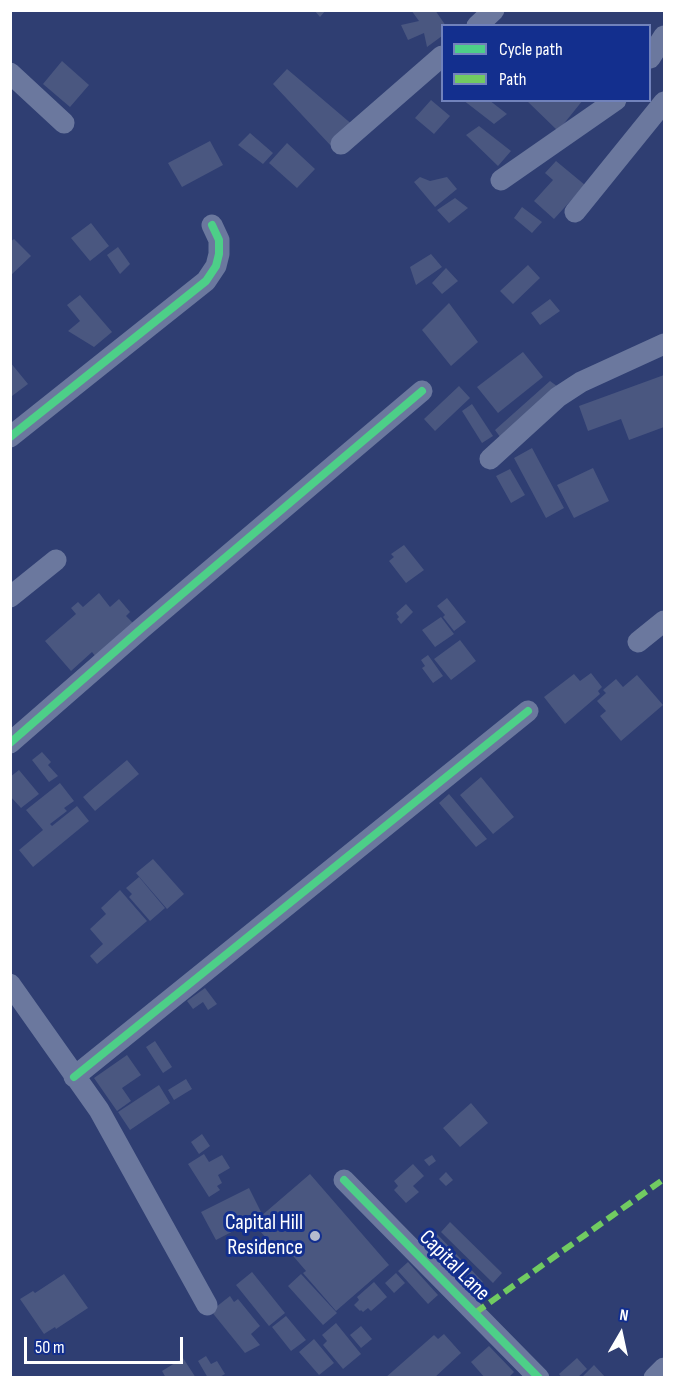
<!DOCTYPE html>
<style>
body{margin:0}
#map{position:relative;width:675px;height:1388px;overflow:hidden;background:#2f3e72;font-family:"Sofia Sans Condensed",sans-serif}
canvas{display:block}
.frame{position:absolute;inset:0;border:12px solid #fff;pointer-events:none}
.legend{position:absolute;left:441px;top:24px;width:210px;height:78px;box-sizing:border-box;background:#132f8e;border:2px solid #7182bb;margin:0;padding:8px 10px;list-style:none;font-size:18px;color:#fff}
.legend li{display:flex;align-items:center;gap:12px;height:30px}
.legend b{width:30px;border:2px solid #7182bb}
.north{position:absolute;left:591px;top:1304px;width:60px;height:60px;-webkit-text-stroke:4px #132f8e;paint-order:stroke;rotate:9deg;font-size:16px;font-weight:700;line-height:24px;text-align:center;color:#fff}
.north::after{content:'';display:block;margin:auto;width:21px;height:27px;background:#fff;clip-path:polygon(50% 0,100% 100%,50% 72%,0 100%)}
.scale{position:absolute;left:24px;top:1337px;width:159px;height:27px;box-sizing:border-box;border:3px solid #fff;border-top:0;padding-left:8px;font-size:18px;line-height:21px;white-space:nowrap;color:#fff;-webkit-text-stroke:4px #132f8e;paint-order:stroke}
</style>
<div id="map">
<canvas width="675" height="1388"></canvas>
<div class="frame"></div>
<ul class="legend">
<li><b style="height:8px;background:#4dcf88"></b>Cycle path</li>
<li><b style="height:8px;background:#71cb61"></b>Path</li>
</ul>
<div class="north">N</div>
<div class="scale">50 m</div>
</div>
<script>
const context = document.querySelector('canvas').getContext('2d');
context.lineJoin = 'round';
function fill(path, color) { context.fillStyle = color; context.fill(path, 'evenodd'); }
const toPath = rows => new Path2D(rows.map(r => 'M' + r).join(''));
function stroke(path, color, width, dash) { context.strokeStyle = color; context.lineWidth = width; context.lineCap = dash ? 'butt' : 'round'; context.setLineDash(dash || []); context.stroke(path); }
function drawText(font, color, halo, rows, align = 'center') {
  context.font = font + ' "Sofia Sans Condensed",sans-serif'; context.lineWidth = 6; context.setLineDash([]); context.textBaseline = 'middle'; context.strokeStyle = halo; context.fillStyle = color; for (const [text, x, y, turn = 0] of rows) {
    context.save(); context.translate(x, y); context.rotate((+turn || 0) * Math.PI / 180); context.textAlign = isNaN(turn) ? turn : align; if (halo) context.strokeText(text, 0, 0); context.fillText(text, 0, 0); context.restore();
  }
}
fill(toPath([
 [314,10,326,10,320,17],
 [411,10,435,10,446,26,442,26,442,36,427,47,424,33,408,40,401,25,419,21],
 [62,61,89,85,70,107,43,84],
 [287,69,354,126,332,147,273,84],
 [431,100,450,116,434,134,415,118],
 [463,100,489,100,507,114,494,124],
 [526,100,583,100,558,131],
 [479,126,511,151,498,166,466,135],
 [250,133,273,153,263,164,238,145],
 [210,141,223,165,182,187,168,163],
 [287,143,315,169,297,188,269,163],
 [556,161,585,185,554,219,534,201,553,180,545,173],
 [420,177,430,181,447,177,457,189,435,207,414,182],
 [455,198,468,208,449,223,437,210],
 [522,207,542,222,532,233,514,218],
 [91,223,109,246,90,261,71,238],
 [14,239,31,256,10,276,10,242],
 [118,247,130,264,120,274,107,255],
 [431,254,442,267,416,285,410,267],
 [528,265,540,278,513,304,500,291],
 [446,268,458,281,442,294,432,283],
 [80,295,112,332,94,347,68,331,80,321,67,305],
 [550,299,560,311,540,325,531,313],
 [449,303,478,342,451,366,422,330],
 [523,352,543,377,498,413,477,387],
 [10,362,28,384,12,396,10,395],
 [664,375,664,427,629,440,621,419,588,431,579,406],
 [550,381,561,389,503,441,495,430],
 [459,386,470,398,435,431,424,419],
 [472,404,493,436,482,443,462,411],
 [532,448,564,508,546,518,514,458],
 [593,468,609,501,574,518,557,485],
 [510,469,525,495,511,503,496,476],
 [404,545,424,570,406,583,389,561,394,557,391,554],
 [99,593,110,607,119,599,130,612,126,616,133,623,99,661,92,652,71,671,45,641,76,614,71,608,78,602,83,607],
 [447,598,466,622,454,631,443,617,445,615,437,606],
 [406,604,413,612,401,624,397,619,399,617,396,613],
 [441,617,454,634,435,647,422,630],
 [460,640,476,661,451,680,434,659],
 [428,655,443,676,433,683,422,668,425,666,421,660],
 [591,673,602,687,598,691,600,694,565,724,544,697,574,674,580,681],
 [637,675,663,705,621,741,600,716,606,711,597,701,606,693,603,690,616,679,623,687],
 [42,752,51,762,48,765,58,776,49,782,32,760],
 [127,760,139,774,95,811,83,797],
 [19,770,39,794,21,808,10,796,10,777],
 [481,777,514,817,493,834,460,795],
 [60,783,74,801,64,808,67,811,50,824,52,826,77,806,89,821,33,867,19,850,43,830,26,810],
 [449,794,487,839,476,847,439,803],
 [153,859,184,894,167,909,136,873],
 [139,877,165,908,150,921,129,897,132,894,126,888],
 [120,890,147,921,97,964,90,956,103,944,90,929,106,914,101,908],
 [205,988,217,1004,208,1010,203,1002,193,1009,187,1001],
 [155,1041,172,1067,163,1073,146,1047],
 [127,1055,141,1075,122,1088,131,1101,117,1111,94,1078],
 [186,1079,192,1089,174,1100,168,1090],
 [159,1085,170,1103,130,1130,118,1112],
 [471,1103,488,1123,460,1147,443,1128],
 [202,1134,210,1146,199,1154,191,1142],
 [204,1154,209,1162,222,1155,230,1168,218,1175,222,1183,217,1186,220,1190,209,1197,188,1164],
 [432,1155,436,1161,429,1166,424,1160],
 [413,1164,424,1176,413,1186,419,1192,406,1203,394,1190,398,1186,394,1181],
 [446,1172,453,1180,446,1186,439,1179],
 [310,1174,389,1265,336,1311,303,1273,306,1271,288,1250,282,1256,253,1223],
 [249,1188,261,1212,247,1219,249,1223,216,1240,201,1212],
 [450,1222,502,1273,493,1283,441,1232],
 [435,1232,483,1282,473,1291,425,1242],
 [408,1262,438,1295,428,1304,398,1271],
 [252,1272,285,1313,269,1326,236,1285],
 [396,1273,405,1283,394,1293,385,1283],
 [64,1274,88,1308,56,1329,55,1327,44,1334,20,1299,33,1291,35,1293],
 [301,1274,337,1313,323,1325,288,1286],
 [374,1282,387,1297,371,1311,368,1308,363,1312,361,1310,360,1311,354,1305,359,1300,357,1297],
 [230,1296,234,1302,238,1299,260,1326,251,1334,260,1345,245,1353,211,1311],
 [286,1316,306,1340,291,1351,272,1327],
 [336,1323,361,1354,343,1369,323,1345,327,1341,322,1335],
 [361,1326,372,1339,361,1348,350,1335],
 [444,1334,461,1353,434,1378,385,1378,434,1335,438,1339],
 [314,1339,334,1363,319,1375,299,1352],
 [489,1346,514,1372,508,1378,485,1378,471,1362],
 [206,1356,211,1364,217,1361,225,1374,218,1378,208,1378,198,1361],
 [183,1358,196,1378,166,1378,162,1371],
 [577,1358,587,1369,577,1378,562,1378,559,1374],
 [594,1365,606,1378,581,1378]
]), '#4a5780');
stroke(toPath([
 [477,26,494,10],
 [650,58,664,36],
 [10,73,64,123],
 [341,144,442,56],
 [501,180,616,100],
 [575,212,664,102],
 [10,437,206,281,216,266,219,254,219,240,212,225],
 [490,459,558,397,581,382,664,344],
 [10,597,56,560],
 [638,642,664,621],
 [10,743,142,628,422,391],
 [10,984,99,1110,207,1305],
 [74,1077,528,711],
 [344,1180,539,1378],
 [654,1378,664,1368]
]), '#6b789e', 21);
stroke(toPath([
 [475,1313,664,1179]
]), '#71cb61', 6, [12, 6]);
stroke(toPath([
 [10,437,206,281,216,266,219,254,219,240,212,225],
 [10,743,142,628,422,391],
 [74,1077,528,711],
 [344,1180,539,1378]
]), '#4dcf88', 8);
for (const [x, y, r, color] of [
 [315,1236,6,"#b6bbce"]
]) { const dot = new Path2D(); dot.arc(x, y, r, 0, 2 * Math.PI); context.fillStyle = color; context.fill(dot); stroke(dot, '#132f8e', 2); }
drawText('22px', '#fff', '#132f8e', [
 ["Capital Hill",303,1223],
 ["Residence",303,1248]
], 'right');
drawText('22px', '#fff', '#132f8e', [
 ["Capital Lane",454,1266,45]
]);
</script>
